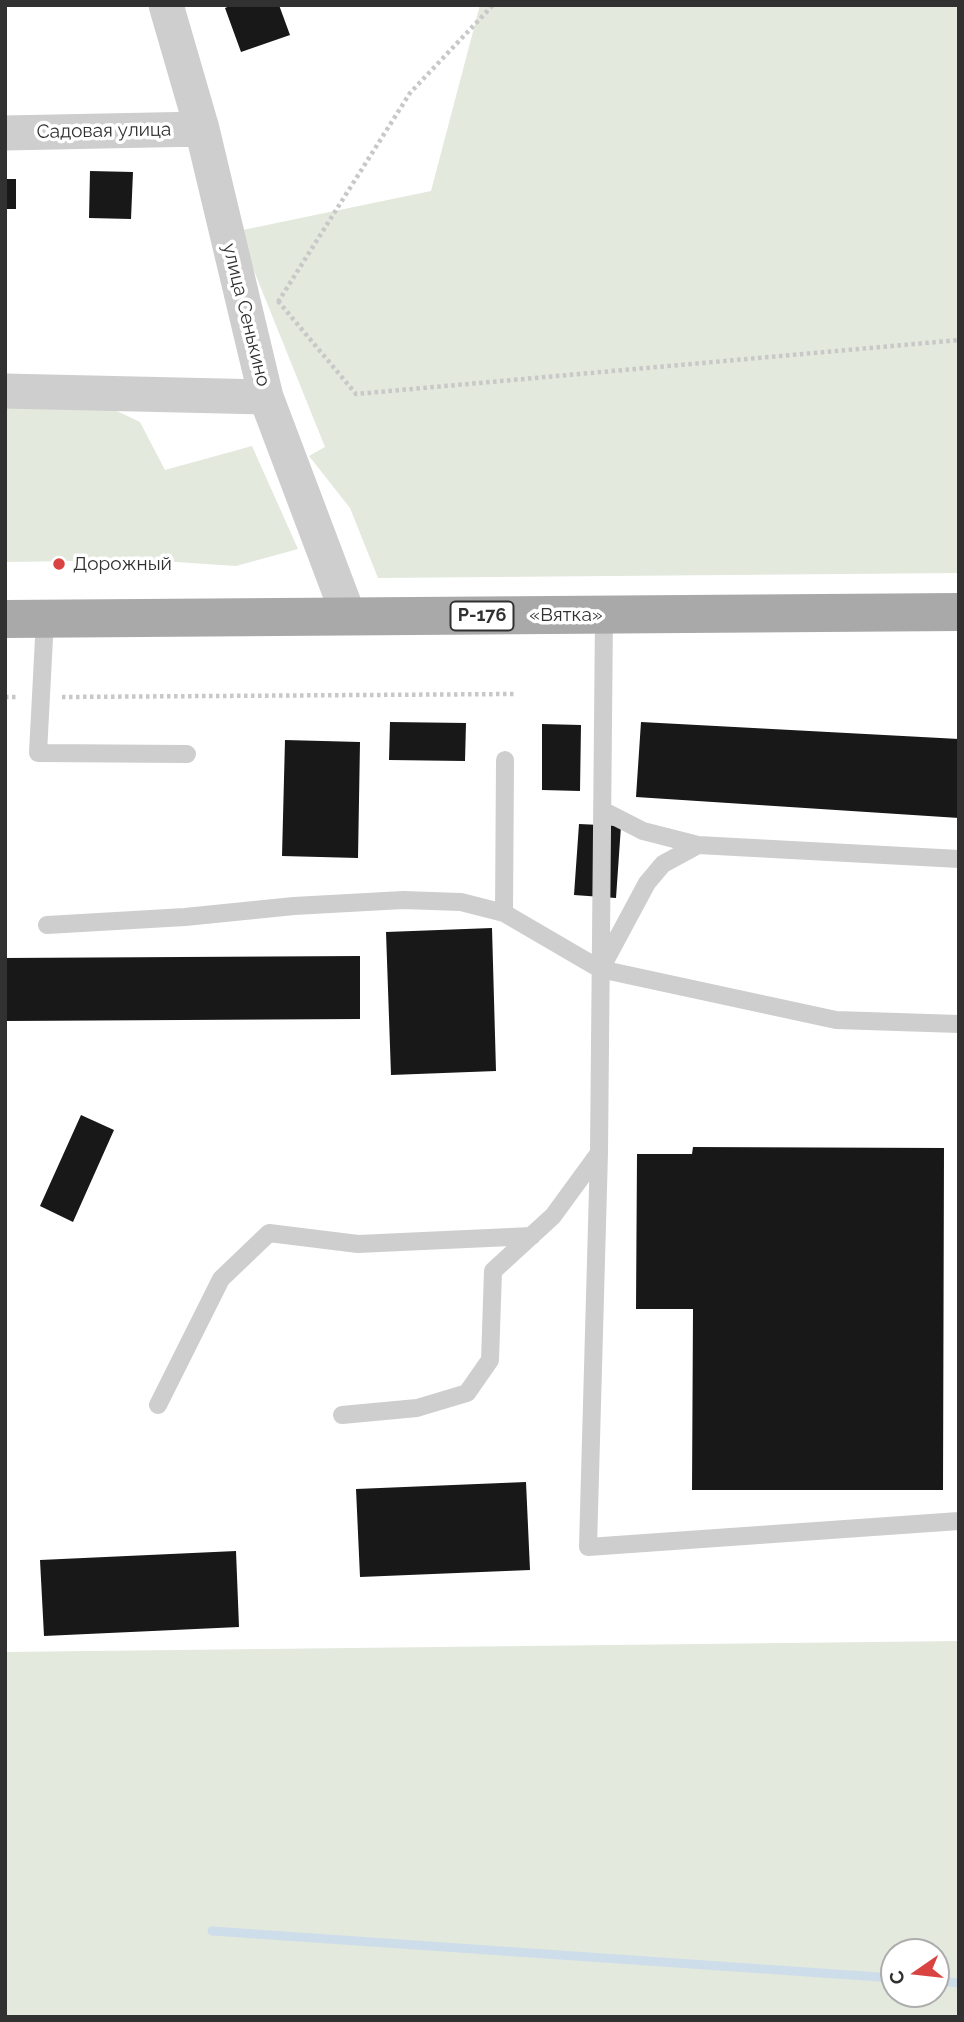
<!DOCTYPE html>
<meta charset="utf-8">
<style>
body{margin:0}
#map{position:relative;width:964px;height:2022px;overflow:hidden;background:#fff;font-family:Raleway,sans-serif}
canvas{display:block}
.frame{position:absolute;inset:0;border:7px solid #313131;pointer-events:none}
.north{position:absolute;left:880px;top:1938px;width:70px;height:70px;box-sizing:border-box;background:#fff;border:2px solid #adadad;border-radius:50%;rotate:256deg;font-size:19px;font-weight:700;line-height:28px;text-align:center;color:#313131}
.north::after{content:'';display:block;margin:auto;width:24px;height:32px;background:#d94442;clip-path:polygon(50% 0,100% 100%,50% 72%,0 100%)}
</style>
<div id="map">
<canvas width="964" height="2022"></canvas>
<div class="frame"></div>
<div class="north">С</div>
</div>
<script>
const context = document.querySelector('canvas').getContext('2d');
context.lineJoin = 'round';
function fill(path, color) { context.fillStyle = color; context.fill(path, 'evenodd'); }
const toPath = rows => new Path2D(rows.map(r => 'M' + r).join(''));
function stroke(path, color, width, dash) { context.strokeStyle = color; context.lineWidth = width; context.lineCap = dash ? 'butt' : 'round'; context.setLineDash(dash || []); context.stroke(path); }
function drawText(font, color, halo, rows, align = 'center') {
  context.font = font + ' Raleway,sans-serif'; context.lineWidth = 7; context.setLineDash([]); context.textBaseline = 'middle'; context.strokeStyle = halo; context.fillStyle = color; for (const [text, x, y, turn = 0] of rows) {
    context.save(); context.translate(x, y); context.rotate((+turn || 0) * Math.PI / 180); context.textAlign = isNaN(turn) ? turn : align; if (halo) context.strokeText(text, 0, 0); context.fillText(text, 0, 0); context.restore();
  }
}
fill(toPath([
 [480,5,959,5,959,573,378,578,350,508,309,456,325,447,238,231,431,191],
 [5,402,98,402,140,422,165,470,252,446,298,549,236,566,146,560,5,562],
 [959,1641,959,2017,5,2017,5,1652],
 [894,1952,936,1952,936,1994,894,1994]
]), '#e3e9dd');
stroke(toPath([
 [212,1931,894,1978],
 [936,1981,959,1983]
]), '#ceddea', 9);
fill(toPath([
 [232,5,279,5,290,35,241,52,225,8],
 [90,171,133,172,131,219,89,218],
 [5,179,16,179,16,209,5,209],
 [390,722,466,723,465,761,389,760],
 [641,722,959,739,959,818,636,797],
 [542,724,581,725,580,791,542,790],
 [285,740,360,742,358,858,282,856],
 [579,824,621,826,616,898,574,895],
 [492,928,496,1071,391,1075,386,932],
 [360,956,360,1019,5,1021,5,958],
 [81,1115,114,1130,73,1222,40,1206],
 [693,1147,944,1148,943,1490,692,1490,693,1309,636,1309,637,1154,692,1154],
 [526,1482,530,1570,360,1577,356,1489],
 [236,1551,239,1627,44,1636,40,1560]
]), '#181818');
stroke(toPath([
 [278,301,356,394,959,340],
 [278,302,410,93,493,5],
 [5,697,18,697],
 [62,697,514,694]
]), '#c8c8c8', 4.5, [3.5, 3.5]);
stroke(toPath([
 [604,615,599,1153,588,1547,959,1521],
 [45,619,38,753,187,754],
 [602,810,643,831,698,845,959,859],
 [504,913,505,760],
 [47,925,185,917,294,906,403,900,461,902,504,913,600,969,836,1020,959,1024],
 [603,965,647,883,663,864,698,845],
 [158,1405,221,1279,269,1233,358,1244,532,1236],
 [342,1415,417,1408,467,1393,490,1360,493,1271,553,1216,599,1153]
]), '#cecece', 18);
stroke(toPath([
 [166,5,202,129,266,397,349,617],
 [5,133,202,129],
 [5,391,266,397]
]), '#cecece', 35);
stroke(toPath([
 [5,619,959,612]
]), '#a9a9a9', 38);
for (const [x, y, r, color] of [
 [59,564,7,"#d94442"]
]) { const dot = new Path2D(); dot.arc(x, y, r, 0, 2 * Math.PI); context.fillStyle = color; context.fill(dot); stroke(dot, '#fff', 2.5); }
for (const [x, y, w] of [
 [482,616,63]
]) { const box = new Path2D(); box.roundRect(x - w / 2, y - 14.5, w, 29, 5); context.fillStyle = '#fff'; context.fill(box); stroke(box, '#313131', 2); }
drawText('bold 18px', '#313131', null, [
 ["Р-176",482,616]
]);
drawText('19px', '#313131', '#fff', [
 ["Садовая улица",104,131,-1],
 ["улица Сенькино",246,315,76],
 ["«Вятка»",566,615]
]);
drawText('19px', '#313131', '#fff', [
 ["Дорожный",73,564]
], 'left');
</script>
